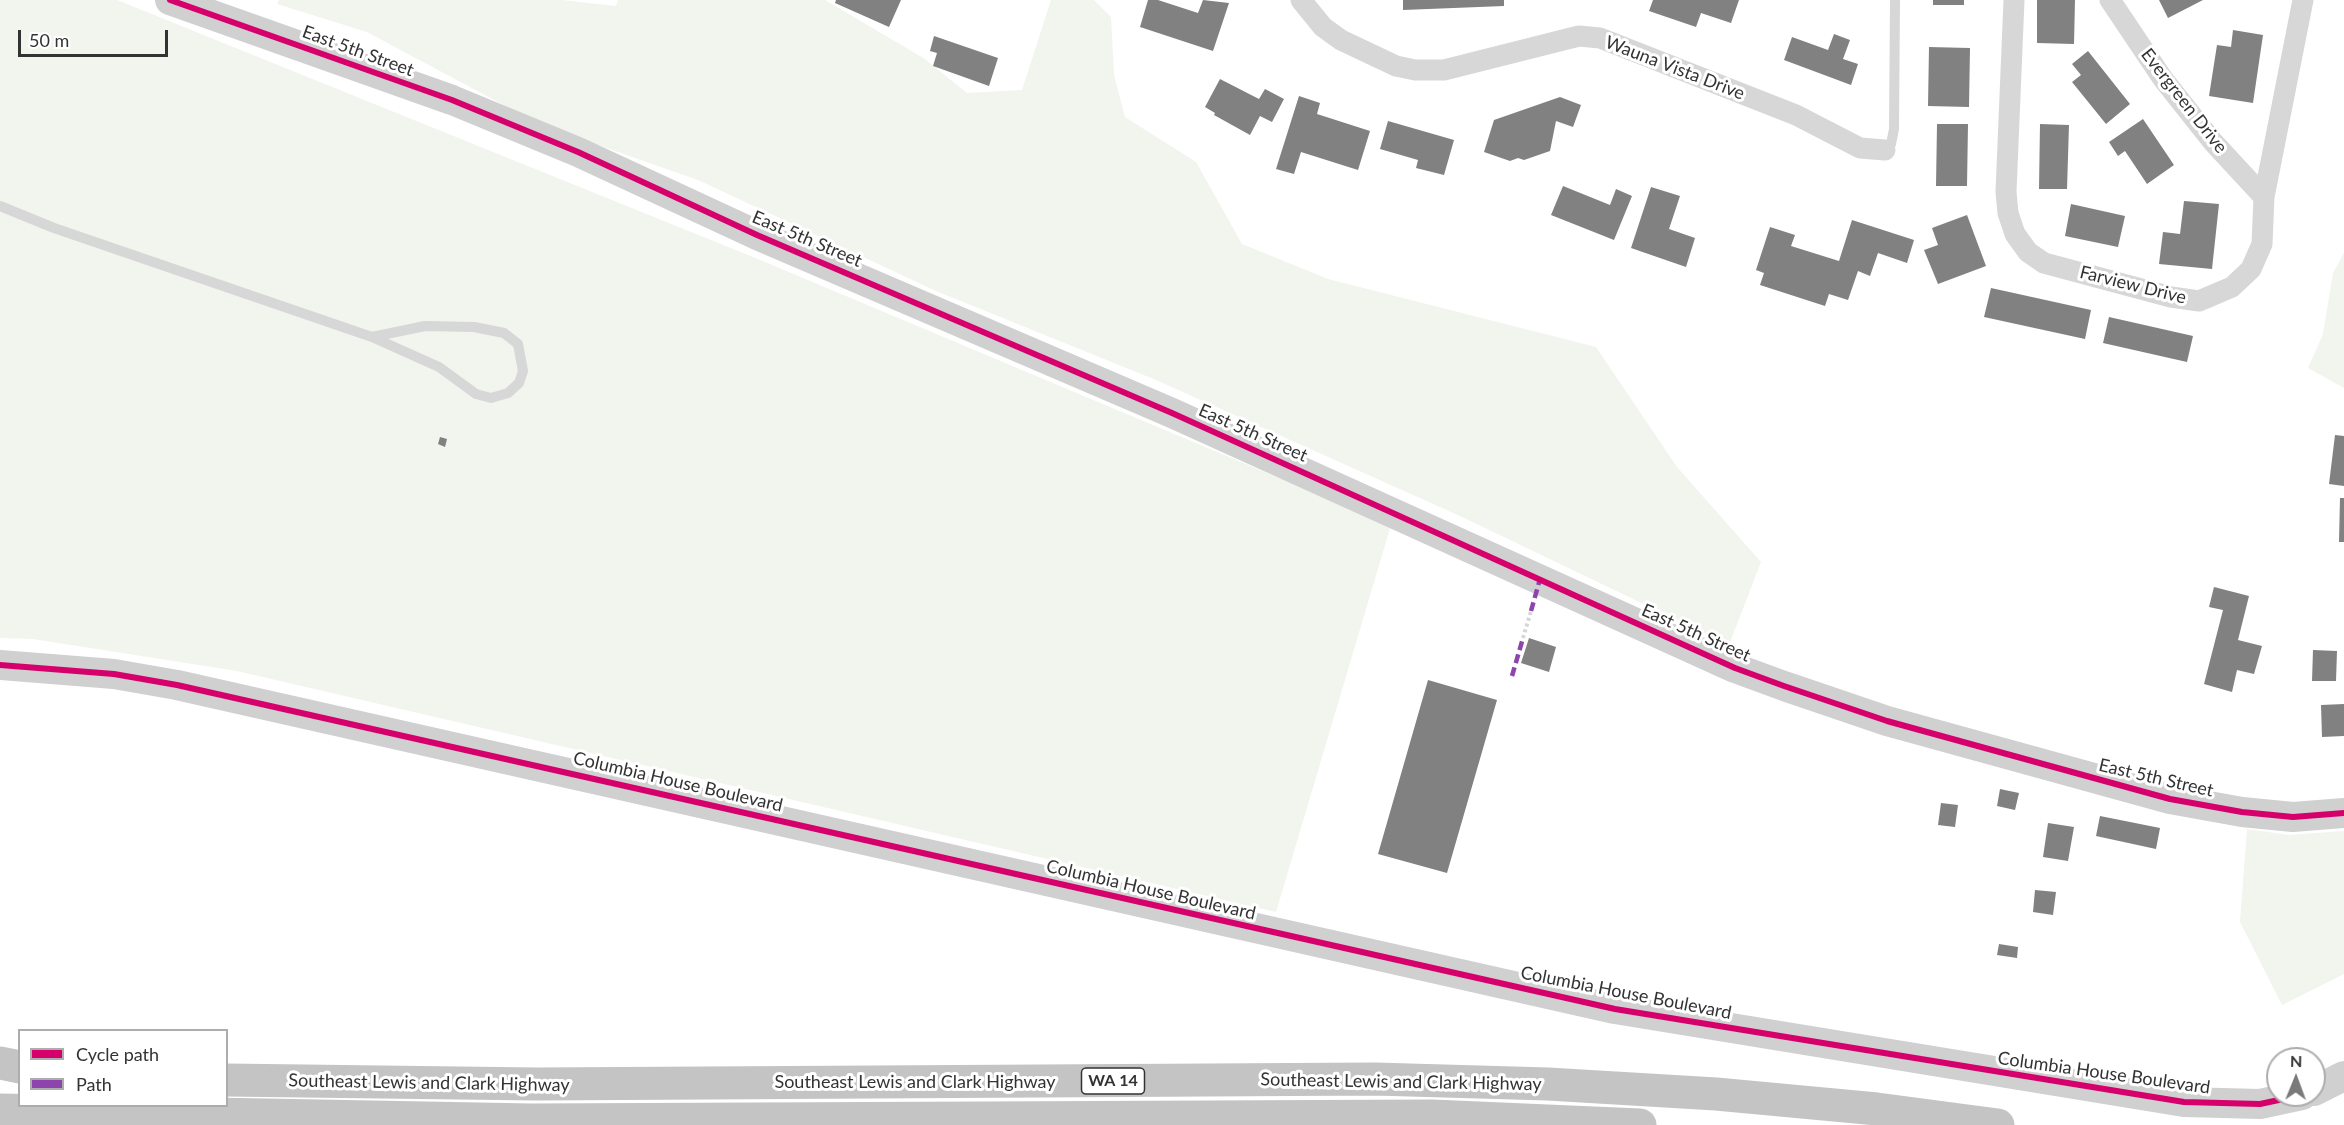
<!DOCTYPE html>
<style>
body{margin:0}
#map{position:relative;width:2344px;height:1125px;overflow:hidden;background:#fff;font-family:Lato,sans-serif}
canvas{display:block}
.legend{position:absolute;left:18px;top:1029px;width:210px;height:78px;box-sizing:border-box;background:#fff;border:2px solid #adadad;margin:0;padding:8px 10px;list-style:none;font-size:18px;color:#333}
.legend li{display:flex;align-items:center;gap:12px;height:30px}
.legend b{width:30px;border:2px solid #adadad}
.north{position:absolute;left:2266px;top:1047px;width:60px;height:60px;box-sizing:border-box;background:#fff;border:2px solid #adadad;border-radius:50%;rotate:1deg;font-size:16px;font-weight:700;line-height:24px;text-align:center;color:#333}
.north::after{content:'';display:block;margin:auto;width:21px;height:27px;background:#7a7a7a;clip-path:polygon(50% 0,100% 100%,50% 72%,0 100%)}
.scale{position:absolute;left:18px;top:30px;width:150px;height:27px;box-sizing:border-box;border:3px solid #333;border-top:0;padding-left:8px;font-size:18px;line-height:21px;white-space:nowrap;color:#333;-webkit-text-stroke:4px #fff;paint-order:stroke}
</style>
<div id="map">
<canvas width="2344" height="1125"></canvas>
<ul class="legend">
<li><b style="height:8px;background:#d6006c"></b>Cycle path</li>
<li><b style="height:8px;background:#8e44ad"></b>Path</li>
</ul>
<div class="north">N</div>
<div class="scale">50 m</div>
</div>
<script>
const context = document.querySelector('canvas').getContext('2d');
context.lineJoin = 'round';
function fill(path, color) { context.fillStyle = color; context.fill(path, 'evenodd'); }
const toPath = rows => new Path2D(rows.map(r => 'M' + r).join(''));
function stroke(path, color, width, dash) { context.strokeStyle = color; context.lineWidth = width; context.lineCap = dash ? 'butt' : 'round'; context.setLineDash(dash || []); context.stroke(path); }
function drawText(font, color, halo, rows, align = 'center') {
  context.font = font + ' Lato,sans-serif'; context.lineWidth = 6; context.setLineDash([]); context.textBaseline = 'middle'; context.strokeStyle = halo; context.fillStyle = color; for (const [text, x, y, turn = 0] of rows) {
    context.save(); context.translate(x, y); context.rotate((+turn || 0) * Math.PI / 180); context.textAlign = isNaN(turn) ? turn : align; if (halo) context.strokeText(text, 0, 0); context.fillText(text, 0, 0); context.restore();
  }
}
fill(toPath([
 [0,0,117,0,753,257,1391,525,1276,912,237,671,33,639,0,638],
 [279,0,562,0,616,6,618,0,825,0,925,59,967,93,1022,90,1051,0,1094,0,1111,17,1114,75,1125,117,1196,162,1242,244,1328,279,1596,347,1677,467,1761,562,1729,645,1460,516,1156,380,936,291,698,180,541,125,367,32,277,4],
 [2344,253,2344,388,2308,368,2323,334,2333,273],
 [2247,829,2289,835,2344,831,2344,974,2282,1005,2240,922]
]), '#f1f5ed');
fill(toPath([
 [836,0,901,0,889,27,835,3],
 [1148,0,1158,0,1198,13,1203,0,1229,3,1213,51,1140,27],
 [1403,0,1504,0,1504,6,1403,10],
 [1653,0,1739,0,1731,23,1701,13,1696,27,1649,11],
 [1933,0,1964,0,1964,5,1933,5],
 [2037,0,2075,0,2074,44,2037,43],
 [2159,0,2203,0,2168,18],
 [2233,30,2263,35,2253,103,2209,96,2217,45,2231,47],
 [1834,34,1850,40,1843,59,1858,64,1851,85,1784,60,1792,37,1828,50],
 [934,36,998,58,989,86,933,66,937,53,930,51],
 [1929,47,1970,48,1969,107,1928,106],
 [2088,51,2130,104,2106,124,2072,82,2081,75,2072,64],
 [1220,79,1259,99,1265,89,1284,99,1272,122,1260,116,1250,135,1214,115,1215,113,1205,107],
 [1299,96,1320,103,1317,114,1370,131,1358,170,1301,152,1294,174,1276,169],
 [1560,97,1581,105,1573,127,1556,121,1550,151,1524,160,1518,158,1510,161,1484,152,1494,120],
 [2143,119,2174,165,2147,184,2125,151,2118,156,2109,142],
 [1388,121,1454,140,1444,175,1416,168,1418,160,1380,149],
 [1937,124,1968,124,1967,186,1936,186],
 [2040,124,2069,125,2067,189,2039,189],
 [1563,186,1610,205,1616,189,1632,196,1614,240,1551,215],
 [1651,187,1680,196,1669,229,1695,238,1686,267,1631,248],
 [2184,201,2219,204,2212,269,2159,264,2163,232,2180,234],
 [2071,204,2125,216,2118,247,2065,236],
 [1967,215,1986,266,1938,284,1924,250,1938,245,1932,228],
 [1852,220,1914,240,1907,263,1878,253,1870,276,1858,271,1848,300,1829,294,1825,306,1760,285,1764,273,1756,270,1770,227,1795,235,1791,246,1839,261],
 [1991,288,2091,310,2085,339,1984,317],
 [2109,317,2193,336,2187,362,2103,343],
 [2335,435,2344,436,2344,486,2329,484],
 [440,437,447,439,445,447,438,444],
 [2340,498,2344,498,2344,542,2339,542],
 [2214,587,2249,596,2238,640,2262,646,2254,674,2237,670,2232,692,2204,684,2223,610,2209,607],
 [1529,638,1556,647,1549,672,1521,663],
 [2313,650,2337,651,2336,681,2312,681],
 [1428,680,1497,700,1447,873,1378,854],
 [2344,704,2344,736,2322,737,2321,705],
 [2000,789,2019,793,2015,810,1997,806],
 [1941,803,1958,805,1955,827,1938,825],
 [2100,816,2160,828,2156,849,2096,836],
 [2048,823,2074,827,2068,861,2043,857],
 [2035,890,2056,892,2053,915,2033,912],
 [1999,944,2018,947,2017,958,1997,955]
]), '#818181');
stroke(toPath([
 [1523,638,1531,611]
]), '#d6d6d6', 4, [3, 3]);
stroke(toPath([
 [1885,150,1891,144,1894,129,1895,0],
 [0,206,54,228,372,337,439,367,476,394,491,398,508,393,519,383,523,371,518,344,504,333,474,327,425,326,372,337]
]), '#d7d7d7', 10);
stroke(toPath([
 [1301,0,1323,27,1341,40,1396,66,1415,70,1444,70,1579,36,1600,38,1796,115,1860,148,1885,150],
 [2014,0,2006,192,2008,213,2015,234,2028,252,2044,263,2171,297,2199,301,2232,287,2251,269,2262,244,2264,197,2303,0],
 [2110,0,2163,79,2213,142,2264,197]
]), '#d7d7d7', 21);
stroke(toPath([
 [170,0,452,100,578,152,757,235,1172,413,1735,668,1784,686,1887,721,2170,799,2242,812,2293,817,2344,813],
 [0,665,114,674,177,685,1615,1009,2184,1102,2260,1104,2302,1095],
 [2314,1091,2344,1076]
]), '#d0d0d0', 30);
stroke(toPath([
 [0,1063,20,1067],
 [226,1080,537,1084,1375,1079,1548,1084,1716,1094,1877,1109,1998,1125],
 [0,1110,531,1120,1432,1116,1640,1125]
]), '#c4c4c4', 33);
stroke(toPath([
 [1531,611,1540,579],
 [1512,676,1523,638]
]), '#8e44ad', 4.5, [9, 4.5]);
stroke(toPath([
 [170,0,452,100,578,152,757,235,1172,413,1735,668,1784,686,1887,721,2170,799,2242,812,2293,817,2344,813],
 [0,665,114,674,177,685,1615,1009,2184,1102,2260,1104,2302,1095]
]), '#d6006c', 6);
for (const [x, y, w] of [
 [1113,1081,63]
]) { const box = new Path2D(); box.roundRect(x - w / 2, y - 13, w, 26, 4.5); context.fillStyle = '#fff'; context.fill(box); stroke(box, '#333', 1.5); }
drawText('bold 16px', '#333', null, [
 ["WA 14",1113,1081]
]);
drawText('18px', '#333', '#fff', [
 ["East 5th Street",358,51,20],
 ["Wauna Vista Drive",1675,68,21],
 ["Evergreen Drive",2184,101,52],
 ["East 5th Street",807,239,23],
 ["Farview Drive",2133,285,14],
 ["East 5th Street",1253,433,24],
 ["East 5th Street",1696,633,24],
 ["East 5th Street",2156,778,13],
 ["Columbia House Boulevard",678,782,13],
 ["Columbia House Boulevard",1151,890,13],
 ["Columbia House Boulevard",1626,993,11],
 ["Columbia House Boulevard",2104,1073,8],
 ["Southeast Lewis and Clark Highway",915,1082],
 ["Southeast Lewis and Clark Highway",1401,1082,1],
 ["Southeast Lewis and Clark Highway",429,1083,1]
]);
</script>
